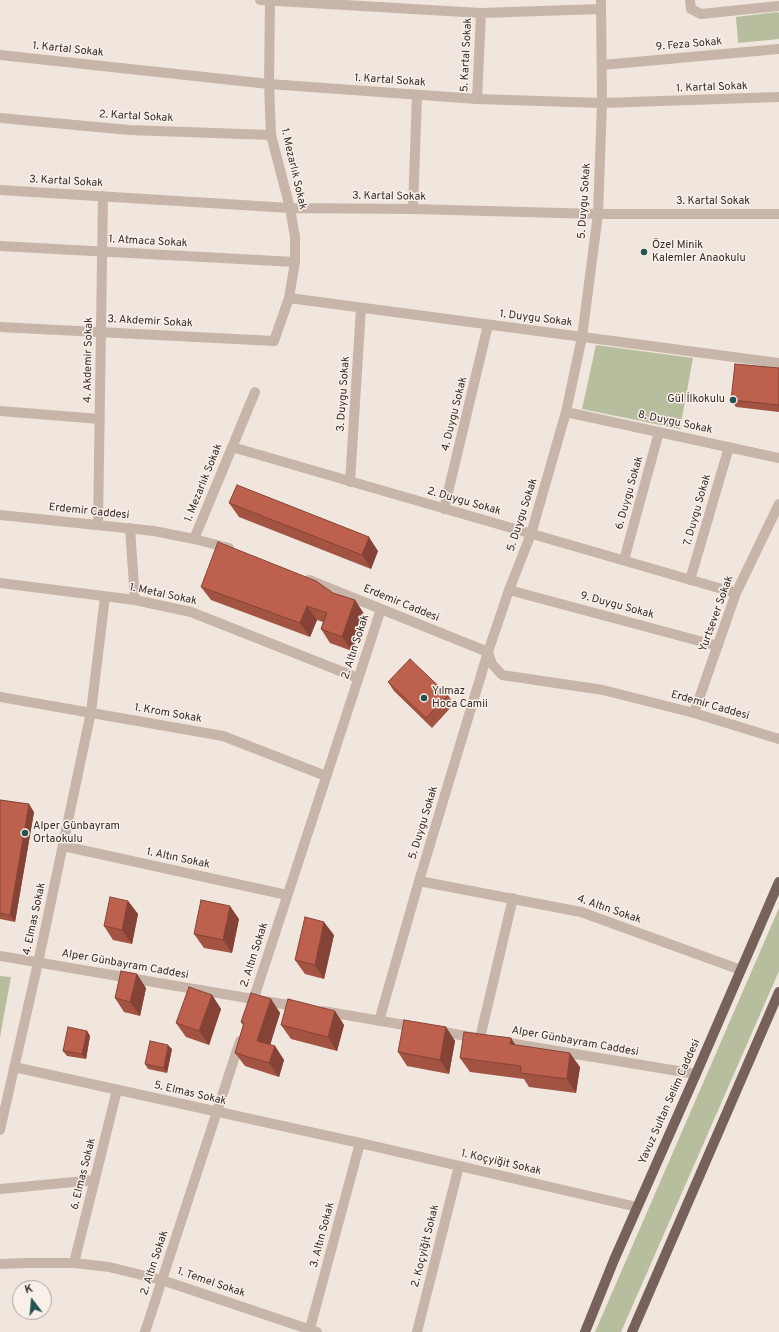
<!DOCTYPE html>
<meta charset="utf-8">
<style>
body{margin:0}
#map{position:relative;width:779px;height:1332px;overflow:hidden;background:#f0e6dd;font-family:Overpass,sans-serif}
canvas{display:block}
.north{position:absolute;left:12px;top:1280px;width:40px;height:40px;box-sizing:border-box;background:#f8f0e9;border:1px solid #aaa29c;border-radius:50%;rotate:344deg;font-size:11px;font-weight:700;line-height:16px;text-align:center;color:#352c29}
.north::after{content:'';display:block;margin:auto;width:14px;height:18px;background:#215453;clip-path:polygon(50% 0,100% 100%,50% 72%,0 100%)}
</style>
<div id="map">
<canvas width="779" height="1332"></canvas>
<div class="north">K</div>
</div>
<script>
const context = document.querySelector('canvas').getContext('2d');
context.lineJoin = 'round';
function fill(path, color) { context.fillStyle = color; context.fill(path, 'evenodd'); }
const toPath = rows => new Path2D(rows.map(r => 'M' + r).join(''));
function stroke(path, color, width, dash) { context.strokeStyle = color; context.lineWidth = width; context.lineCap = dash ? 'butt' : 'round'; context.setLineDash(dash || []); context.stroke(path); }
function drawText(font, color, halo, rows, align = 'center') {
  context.font = font + ' Overpass,sans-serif'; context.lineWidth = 3; context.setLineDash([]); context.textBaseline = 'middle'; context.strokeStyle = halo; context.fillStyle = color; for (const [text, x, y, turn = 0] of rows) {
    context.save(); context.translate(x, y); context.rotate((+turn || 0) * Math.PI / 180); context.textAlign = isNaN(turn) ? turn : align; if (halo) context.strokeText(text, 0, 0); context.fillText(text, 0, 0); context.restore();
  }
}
fill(toPath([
 [777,12,779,13,779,39,738,43,736,17],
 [596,345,693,358,680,429,582,409],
 [779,908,779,971,621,1332,595,1332],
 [0,976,11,977,0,1037]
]), '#b6be9e');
stroke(toPath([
 [260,0,481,13,601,9],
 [690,0,691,9,701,14,779,6],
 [0,55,269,84,477,99,602,103,779,97],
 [602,65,779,49],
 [477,99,481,13],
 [0,118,129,130,271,135],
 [0,190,290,208,413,209,598,214,779,214],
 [413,209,417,95],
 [0,246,295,262],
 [289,298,779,363],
 [0,327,274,341,289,298,295,262,295,237,290,208,271,135,269,84,270,0],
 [0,411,100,419],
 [566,412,779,458],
 [232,447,736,593],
 [350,482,361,308],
 [444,509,488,325],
 [0,515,154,531,194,539,229,548],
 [98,525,103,196],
 [130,528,135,600],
 [194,539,255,392],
 [624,560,659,432],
 [309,580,488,652,492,664,502,675,603,690,694,713,779,739],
 [690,580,729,447],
 [0,583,135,600,191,612,358,678],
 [509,590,718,646],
 [0,697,223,736,326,776],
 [694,713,736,593,779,504],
 [63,846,287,895],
 [419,881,581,912,741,970],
 [0,956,300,1007],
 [251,1007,381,609],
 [323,1011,416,1027],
 [379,1021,419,881,488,652,509,590,531,534,566,412,582,337,598,214,602,103,601,0],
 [438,1031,477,1038],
 [480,1038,513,898],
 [503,1042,696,1074],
 [14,1067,360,1143,637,1207],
 [0,1130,38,963,91,712,105,597],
 [0,1189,95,1180],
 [74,1263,117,1090],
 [0,1264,25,1263,74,1263,109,1267,162,1280,317,1332],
 [145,1332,240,1041],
 [309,1332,360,1143],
 [417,1332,459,1166]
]), '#c8b5a9', 10);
stroke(toPath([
 [585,1332,614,1260,696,1074,779,882],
 [632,1332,779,992]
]), '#76625b', 10);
fill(toPath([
 [779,368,779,412,736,407,731,400],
 [229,503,378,551,371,569,239,517],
 [201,587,355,600,364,614,352,651,330,643,321,629,323,622,317,620,310,637,211,600],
 [388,682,448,695,454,704,432,728,394,691],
 [0,800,34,812,15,922,0,919],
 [128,901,138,914,132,944,113,940,104,926],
 [239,919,232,953,204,948,194,934],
 [334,935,324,979,305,974,295,960],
 [146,988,140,1016,124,1012,115,998],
 [212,995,221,1009,209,1045,186,1037,176,1023],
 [271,999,280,1013,270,1045,275,1046,284,1060,279,1077,245,1066,235,1053,243,1025,241,1022],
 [335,1011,344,1025,337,1051,291,1039,281,1025],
 [446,1027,455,1041,449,1074,407,1066,398,1052],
 [87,1031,90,1036,86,1059,67,1056,63,1051],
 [516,1045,580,1067,576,1093,529,1087,524,1079,470,1072,460,1058],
 [172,1049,167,1073,148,1069,145,1064]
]), '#a35342');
fill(toPath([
 [369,537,378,551,371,569,362,555],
 [355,600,364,614,352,651,342,637],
 [307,606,317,620,310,637,300,623],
 [29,804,34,812,15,922,10,915],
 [128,901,138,914,132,944,122,930],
 [230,906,239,919,232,953,223,940],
 [324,922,334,935,324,979,315,965],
 [137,974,146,988,140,1016,130,1002],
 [212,995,221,1009,209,1045,199,1031],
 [271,999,280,1013,267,1055,257,1041],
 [335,1011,344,1025,337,1051,328,1037],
 [446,1027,455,1041,449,1074,440,1060],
 [87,1031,90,1036,86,1059,82,1054],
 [511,1038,520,1052,510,1044],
 [168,1045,172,1049,167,1073,164,1068],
 [275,1046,284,1060,279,1077,269,1063],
 [570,1053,580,1067,576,1093,567,1079]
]), '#844336');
const building = toPath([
 [735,364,779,368,779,405,731,400,735,364],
 [237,485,369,537,362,555,229,503,237,485],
 [218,542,316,581,333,593,355,600,342,637,321,629,327,613,307,606,300,623,201,587,218,542],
 [410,659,448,695,426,718,388,682,410,659],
 [0,800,29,804,10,915,0,913,0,800],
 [110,897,128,901,122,930,104,926,110,897],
 [201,900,230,906,223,940,194,934,201,900],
 [305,917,324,922,315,965,295,960,305,917],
 [121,971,137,974,130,1002,115,998,121,971],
 [189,987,212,995,199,1031,176,1023,189,987],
 [251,993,271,999,257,1041,275,1046,269,1063,235,1053,244,1023,241,1022,251,993],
 [288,999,335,1011,328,1037,281,1025,288,999],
 [404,1020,446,1027,440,1060,398,1052,404,1020],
 [68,1027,87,1031,82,1054,63,1051,68,1027],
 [464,1032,511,1038,510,1044,570,1053,567,1079,520,1073,521,1066,460,1058,464,1032],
 [150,1041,168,1045,164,1068,145,1064,150,1041]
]);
fill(building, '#bd604d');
stroke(building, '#844336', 1);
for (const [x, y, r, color] of [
 [644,252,4,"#215453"],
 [733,400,4,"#215453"],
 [424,698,4,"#215453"],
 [25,833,4,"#215453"]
]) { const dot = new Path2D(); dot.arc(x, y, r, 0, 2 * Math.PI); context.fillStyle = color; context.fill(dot); stroke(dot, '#f8f0e9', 1.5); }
drawText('11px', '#352c29', '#f8f0e9', [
 ["9. Feza Sokak",689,45,-5],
 ["1. Kartal Sokak",68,50,6],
 ["5. Kartal Sokak",467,55,-87],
 ["1. Kartal Sokak",390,81,4],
 ["1. Kartal Sokak",712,88,-2],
 ["2. Kartal Sokak",136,117,3],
 ["1. Mezarlık Sokak",293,169,77],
 ["3. Kartal Sokak",66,182,3],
 ["3. Kartal Sokak",389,197,1],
 ["5. Duygu Sokak",585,201,-86],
 ["3. Kartal Sokak",713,202],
 ["1. Atmaca Sokak",148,242,3],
 ["1. Duygu Sokak",536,319,7],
 ["3. Akdemir Sokak",150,322,3],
 ["4. Akdemir Sokak",89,360,-89],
 ["3. Duygu Sokak",344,394,-86],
 ["4. Duygu Sokak",455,414,-76],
 ["8. Duygu Sokak",675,423,12],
 ["1. Mezarlık Sokak",204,483,-68],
 ["6. Duygu Sokak",630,493,-74],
 ["2. Duygu Sokak",464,502,16],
 ["7. Duygu Sokak",698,510,-74],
 ["Erdemir Caddesi",89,512,6],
 ["5. Duygu Sokak",523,515,-72],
 ["1. Metal Sokak",163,595,12],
 ["Erdemir Caddesi",401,604,22],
 ["9. Duygu Sokak",617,606,15],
 ["Yurtsever Sokak",717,614,-70],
 ["2. Altın Sokak",356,647,-72],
 ["Erdemir Caddesi",710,706,16],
 ["1. Krom Sokak",168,714,10],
 ["5. Duygu Sokak",424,823,-73],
 ["1. Altın Sokak",178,859,12],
 ["4. Altın Sokak",609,910,19],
 ["4. Elmas Sokak",35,919,-78],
 ["2. Altın Sokak",255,955,-72],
 ["Alper Günbayram Caddesi",125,965,10],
 ["Alper Günbayram Caddesi",575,1042,10],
 ["5. Elmas Sokak",190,1094,13],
 ["Yavuz Sultan Selim Caddesi",670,1102,-66],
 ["1. Koçyiğit Sokak",501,1163,13],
 ["6. Elmas Sokak",84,1174,-76],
 ["3. Altın Sokak",323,1235,-75],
 ["2. Koçyiğit Sokak",426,1246,-76],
 ["2. Altın Sokak",155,1263,-72],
 ["1. Temel Sokak",211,1283,19]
]);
drawText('11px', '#352c29', '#f8f0e9', [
 ["Özel Minik",652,246],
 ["Kalemler Anaokulu",652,259],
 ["Gül İlkokulu",725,400,"right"],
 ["Yılmaz",432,692],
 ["Hoca Camii",432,705],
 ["Alper Günbayram",33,827],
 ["Ortaokulu",33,840]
], 'left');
</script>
